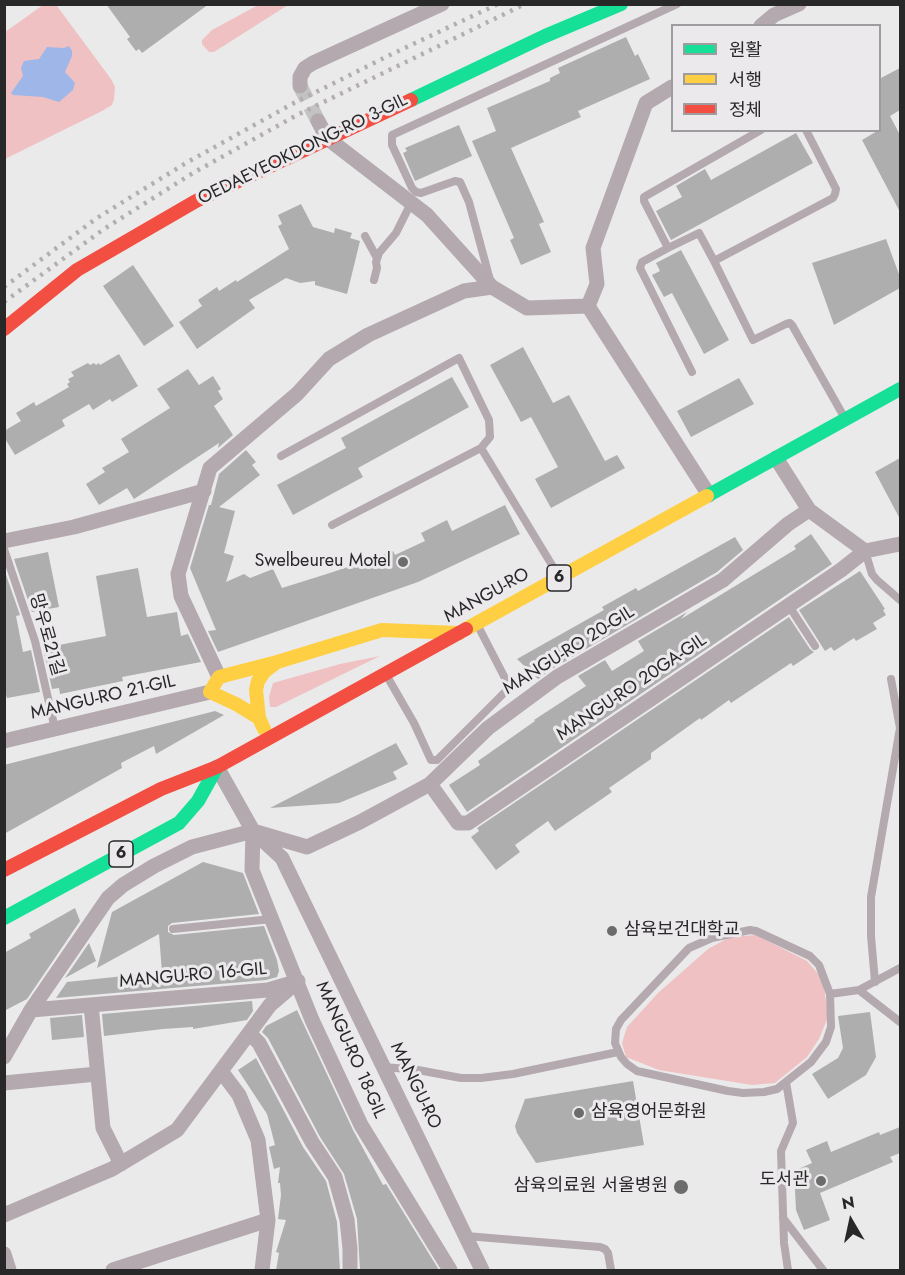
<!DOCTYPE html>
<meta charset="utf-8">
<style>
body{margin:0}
#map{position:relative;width:905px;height:1275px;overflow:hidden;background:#ebeaeb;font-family:Jost,"Noto Sans KR",sans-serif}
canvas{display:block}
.frame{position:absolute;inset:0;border:6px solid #292829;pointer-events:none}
.legend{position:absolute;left:671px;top:24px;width:210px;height:108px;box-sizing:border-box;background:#ece9ec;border:2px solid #9e9c9e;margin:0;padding:8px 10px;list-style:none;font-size:18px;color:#292829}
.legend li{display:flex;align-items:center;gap:12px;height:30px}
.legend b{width:30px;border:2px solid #9e9c9e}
.north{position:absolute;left:821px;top:1191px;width:60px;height:60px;-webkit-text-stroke:4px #ece9ec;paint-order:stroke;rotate:351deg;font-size:16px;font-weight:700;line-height:24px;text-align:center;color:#292829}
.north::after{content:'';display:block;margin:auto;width:21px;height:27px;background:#292829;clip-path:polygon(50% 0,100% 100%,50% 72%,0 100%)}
</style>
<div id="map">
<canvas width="905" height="1275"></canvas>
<div class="frame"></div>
<ul class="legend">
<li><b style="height:8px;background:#16e098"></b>원활</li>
<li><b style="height:8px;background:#ffcf43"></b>서행</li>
<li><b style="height:8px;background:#f24e42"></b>정체</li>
</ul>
<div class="north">N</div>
</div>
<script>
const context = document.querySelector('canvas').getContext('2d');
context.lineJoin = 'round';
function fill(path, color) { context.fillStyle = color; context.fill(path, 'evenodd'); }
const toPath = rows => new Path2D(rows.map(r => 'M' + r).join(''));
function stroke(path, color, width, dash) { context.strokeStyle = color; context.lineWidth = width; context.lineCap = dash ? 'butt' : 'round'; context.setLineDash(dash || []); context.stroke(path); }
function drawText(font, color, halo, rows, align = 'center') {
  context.font = font + ' Jost,"Noto Sans KR",sans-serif'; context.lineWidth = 6; context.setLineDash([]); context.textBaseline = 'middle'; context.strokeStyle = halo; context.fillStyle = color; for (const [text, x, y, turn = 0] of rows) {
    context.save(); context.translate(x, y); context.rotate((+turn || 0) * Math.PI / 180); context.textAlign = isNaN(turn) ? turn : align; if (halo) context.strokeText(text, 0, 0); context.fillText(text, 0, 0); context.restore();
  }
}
fill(toPath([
 [260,4,288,5,214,52,209,52,202,44,202,40,212,30],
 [43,5,57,6,111,79,115,87,114,99,112,105,102,111,5,159,5,32],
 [380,656,276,707,270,707,269,697,273,683,340,664],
 [756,935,807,961,820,976,824,987,828,1017,819,1039,807,1057,775,1083,752,1085,659,1070,626,1057,622,1043,627,1027,658,993,708,949,730,937]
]), '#efc1c3');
fill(toPath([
 [69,46,72,51,72,56,65,72,75,83,73,90,59,102,43,97,13,95,11,93,23,76,21,68,24,61,39,59,47,47,64,48]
]), '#9fb6e8');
fill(toPath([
 [106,4,209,4,142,53,139,49,136,51,127,39,130,37],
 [626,37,635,56,638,54,650,79,578,111,581,117,511,148,544,222,539,224,551,252,521,265,510,240,514,238,472,141,496,131,487,108,550,81,550,78,560,73,558,68],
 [900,68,900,110,890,116,900,135,900,212,862,140,879,130,879,79],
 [459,125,472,156,415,181,403,153,407,151,405,148],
 [796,133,813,163,671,240,656,211,682,197,676,186,705,169,711,180],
 [301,204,313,227,334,233,335,228,352,233,350,238,360,241,347,294,315,285,315,281,300,283,286,278,249,300,255,308,197,349,179,322,202,306,198,300,217,287,219,291,236,280,237,282,289,249,278,226,282,224,278,215],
 [886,239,900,277,900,288,834,325,812,263],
 [681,250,729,340,704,354,672,293,664,297,652,275,660,271,656,263],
 [133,265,174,326,144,346,103,286],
 [523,347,553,403,569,395,605,461,617,455,625,468,551,508,535,479,558,467,531,417,521,422,490,365],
 [119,354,138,386,112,402,110,399,93,410,89,404,62,420,65,426,15,455,4,437,4,431,21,421,16,413,34,402,36,406,69,387,67,384,70,382,68,379,74,376,71,372,88,363,90,365,94,363,96,365,99,363,100,365],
 [188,369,199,385,213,376,221,389,218,391,223,399,214,406,233,435,218,448,219,443,134,499,127,488,99,505,86,484,105,472,102,468,129,452,121,439,170,408,157,389],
 [452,377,469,407,358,468,363,477,293,515,277,485,346,448,341,438],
 [739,378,754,404,691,437,677,411],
 [246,450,256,462,252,465,260,475,219,507,235,511,224,553,234,556,226,582,244,574,250,578,273,569,282,588,333,572,393,551,395,555,425,541,421,533,447,520,452,531,505,505,520,534,418,582,218,652,208,631,216,630,190,568,209,505,211,505,219,474],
 [900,458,900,519,875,472],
 [811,534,832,564,467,812,449,785,480,765,478,761,535,721,534,720,586,686,578,676,605,660,612,671,644,651,638,641,687,612,681,619,796,549,794,546],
 [735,537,743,550,717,572,552,669,538,679,517,659,604,610,602,607,636,588,638,591],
 [48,552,59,607,32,612,14,559],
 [138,568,147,617,177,612,181,636,188,634,201,662,122,677,123,681,60,694,59,688,52,689,43,648,106,636,96,576],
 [4,569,20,615,16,616,23,652,31,650,40,692,7,698,4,688],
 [860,571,885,609,883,610,886,615,873,623,877,629,856,641,854,638,834,651,831,647,825,651,799,610],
 [789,617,810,649,814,652,793,666,791,663,731,703,729,700,701,720,700,718,651,753,651,759,609,788,612,792,555,831,548,821,515,845,520,852,496,870,471,837,479,831,477,828],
 [215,711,224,715,156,754,154,746,121,763,122,768,4,834,4,765],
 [396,743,408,764,393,772,397,779,339,803,270,808],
 [203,862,243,873,259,914,172,923,168,926,168,932,174,935,264,926,277,960,279,971,277,977,266,980,56,998,67,982,162,972,159,934,97,968,112,912],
 [75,908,80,921,27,999,4,1011,4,953,31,938,29,934],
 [89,943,96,961,65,978],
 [252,1001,253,1011,247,1020,193,1029,193,1027,163,1029,104,1036,102,1014],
 [297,1010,353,1130,383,1185,386,1184,439,1270,360,1270,357,1219,344,1174,320,1137,268,1038,262,1032,266,1026],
 [870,1012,876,1057,866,1075,828,1099,812,1074,838,1058,843,1048,838,1016],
 [82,1015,84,1037,52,1040,50,1018],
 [256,1058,303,1147,326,1181,337,1222,340,1270,276,1270,279,1253,276,1252,286,1220,278,1219,281,1195,280,1183,278,1183,280,1167,274,1169,269,1147,275,1145,267,1114,238,1070],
 [633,1081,644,1145,536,1163,517,1133,515,1126,525,1099],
 [900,1127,900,1153,890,1157,893,1162,820,1193,830,1220,804,1230,796,1210,794,1171,812,1163,806,1150,827,1141,831,1152,879,1132,880,1135]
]), '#aeaeae');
stroke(toPath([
 [300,86,318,121]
]), '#c4c3c4', 15, [15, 8]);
stroke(toPath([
 [806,130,836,189,835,194,833,198,714,261,753,340,786,324,790,323,792,325,843,415],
 [365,236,377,258],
 [668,248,642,262,640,268,692,372],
 [714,261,699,233,668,248,644,201,644,197,761,130],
 [374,280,377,268,376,262,379,253,396,233,411,203],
 [490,280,469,202,460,182,455,181,421,193,416,192,412,188,392,145,392,135,677,4],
 [281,456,459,358,489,420,490,437,481,448,558,575],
 [332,525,481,448],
 [4,549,35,641,55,729],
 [865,551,872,574,877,580,900,600],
 [789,606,815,646],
 [388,678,414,723,431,760,437,760,507,690,507,682,478,626],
 [173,929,272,919],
 [750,930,756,931,810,956,819,965,830,994,831,1027,826,1042,811,1062,777,1089,764,1092,743,1093,728,1091,637,1071,627,1064,621,1057,615,1043,616,1029,621,1020,689,948,712,938,750,930],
 [875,982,871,936,871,897,900,728,891,679],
 [859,990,900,968],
 [830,994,859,990,900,1022],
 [384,1067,418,1070,461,1078,481,1078,513,1074,618,1052],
 [786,1082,793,1123,781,1151,784,1243,788,1270],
 [783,1218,823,1270],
 [466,1236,600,1247,605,1249,608,1253,611,1270]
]), '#b4a9ae', 8);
stroke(toPath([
 [761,26,774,15,799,4],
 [300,86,300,77,305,68,313,63,442,4],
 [318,121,327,138,427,215,492,287,527,308,588,306],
 [588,306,597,284,593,248,646,103,672,87],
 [588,306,709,495],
 [776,458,809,510,865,551,900,544],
 [4,541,74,527,204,491],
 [219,677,181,596,178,574,210,468,297,394,329,359,368,335,464,291,492,287],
 [4,741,210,692],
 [217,767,253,831,282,858,482,1270],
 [430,784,458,823,468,823,841,570,865,551],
 [253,831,307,847,360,822,430,784,488,728,557,677,723,580,788,524,809,510],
 [253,831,252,870,312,1020,361,1125,450,1270],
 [91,1005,103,1128,121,1164],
 [31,1010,268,990,292,983],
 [249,1033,259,1043,312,1142,335,1177,347,1220,350,1249,350,1270],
 [4,1057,31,1010,108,898,123,885,154,866,192,847,253,831],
 [221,1071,239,1095,258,1140,268,1220,262,1270],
 [4,1083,97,1074],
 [4,1215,112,1169,177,1130,270,1005,298,981],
 [4,1254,9,1270],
 [113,1270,268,1220]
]), '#b4a9ae', 15);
stroke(toPath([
 [411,100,545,36,621,4],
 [707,496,900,389],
 [4,918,179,823,198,801,217,767]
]), '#16e098', 14);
stroke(toPath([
 [466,629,707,496],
 [259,718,236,704,210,692,219,677,277,662,382,630,459,633],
 [264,729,259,718,256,690,258,681,264,672,277,662]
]), '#ffcf43', 14);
stroke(toPath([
 [4,329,77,270,196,201,411,100],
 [4,870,161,789,217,767,466,629]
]), '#f24e42', 14);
stroke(toPath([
 [4,287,97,218,186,163,292,104,390,55,498,4],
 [4,302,104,229,193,173,297,115,525,4]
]), '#b3aeb0', 4.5, [3, 6]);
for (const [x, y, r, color] of [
 [403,562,6,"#6d6c6d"],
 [612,931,6,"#6d6c6d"],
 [579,1113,6,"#6d6c6d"],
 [821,1181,6,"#6d6c6d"],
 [681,1187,8,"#6d6c6d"]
]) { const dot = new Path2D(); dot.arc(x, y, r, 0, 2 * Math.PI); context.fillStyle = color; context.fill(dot); stroke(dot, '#ece9ec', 2); }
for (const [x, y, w] of [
 [559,578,24],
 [121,854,24]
]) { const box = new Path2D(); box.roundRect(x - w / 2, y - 13, w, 26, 4.5); context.fillStyle = '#ece9ec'; context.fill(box); stroke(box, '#292829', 1.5); }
drawText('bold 16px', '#292829', null, [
 ["6",559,578],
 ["6",121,854]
]);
drawText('18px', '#292829', '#ece9ec', [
 ["OEDAEYEOKDONG-RO 3-GIL",303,150,-26],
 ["MANGU-RO",487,596,-29],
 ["망우로21길",46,635,74],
 ["MANGU-RO 20-GIL",569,651,-32],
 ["MANGU-RO 20GA-GIL",632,688,-34],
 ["MANGU-RO 21-GIL",103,698,-13],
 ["MANGU-RO 16-GIL",193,976,-5],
 ["MANGU-RO 18-GIL",350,1050,66],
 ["MANGU-RO",415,1086,64]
]);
drawText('18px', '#292829', '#ece9ec', [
 ["Swelbeureu Motel",391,562],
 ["삼육보건대학교",624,931,"left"],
 ["삼육영어문화원",591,1113,"left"],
 ["도서관",809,1181],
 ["삼육의료원 서울병원",668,1187]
], 'right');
</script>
